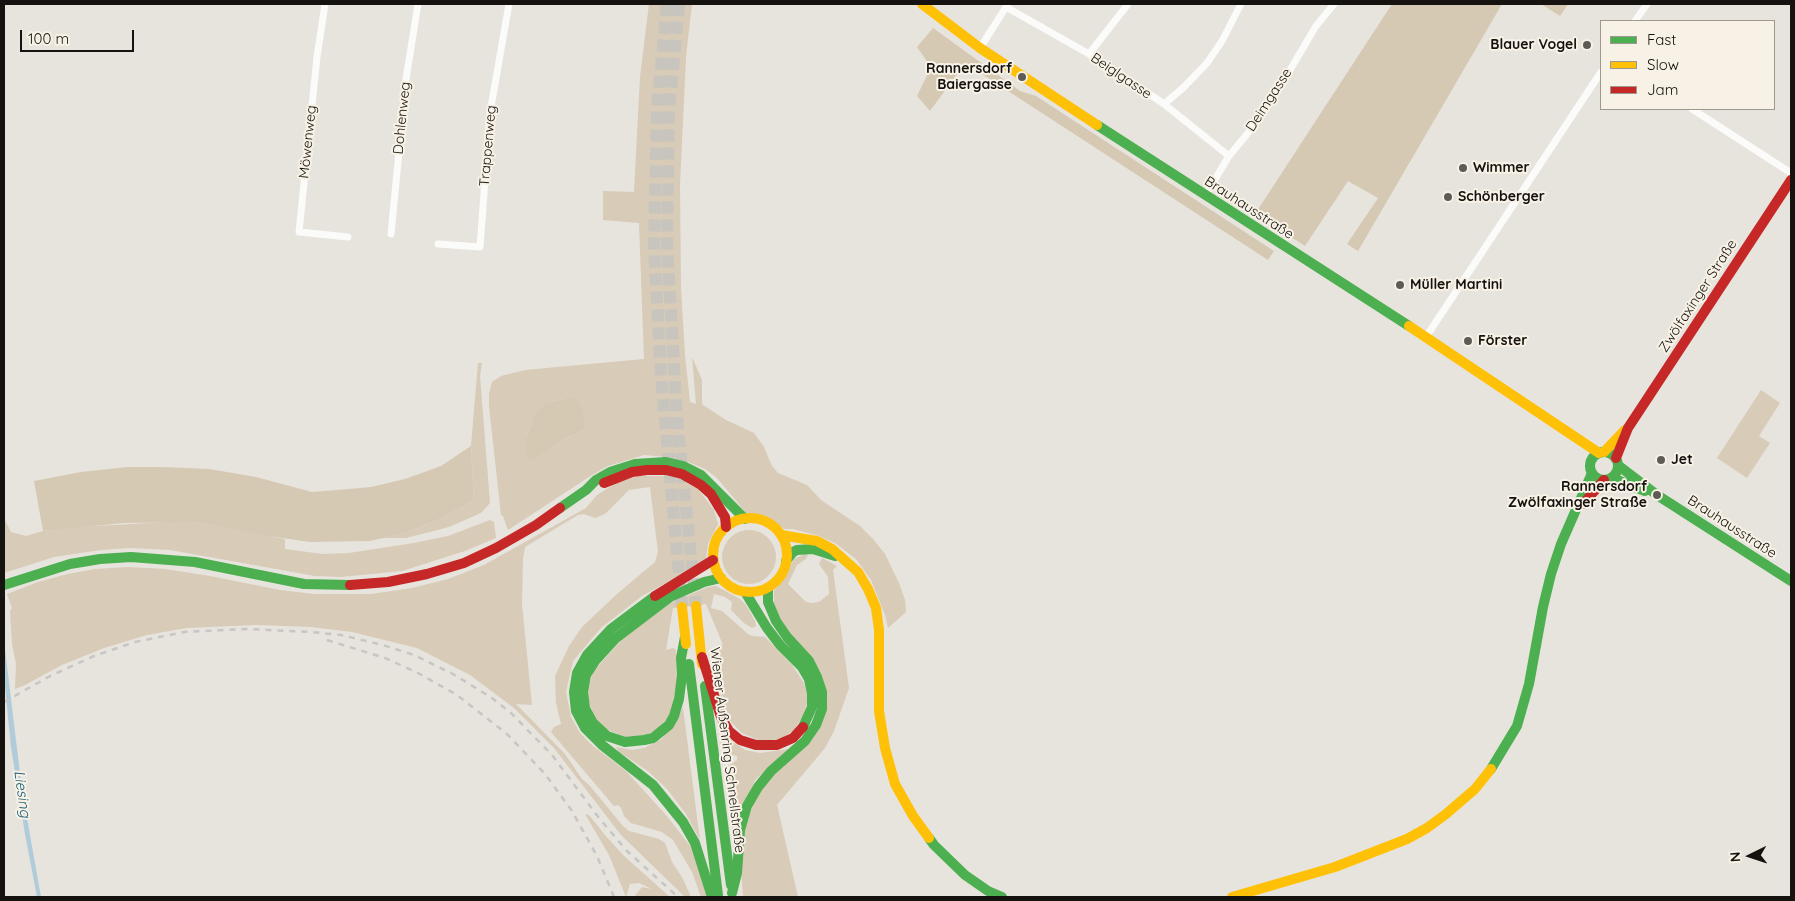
<!DOCTYPE html>
<meta charset="utf-8">
<style>
body{margin:0}
#map{position:relative;width:1795px;height:901px;overflow:hidden;background:#e7e3dd;font-family:Quicksand,sans-serif}
canvas{display:block}
.frame{position:absolute;inset:0;border:5px solid #15120f;pointer-events:none}
.legend{position:absolute;left:1600px;top:20px;width:175px;height:90px;box-sizing:border-box;background:#f8f2e6;border:1px solid #9d9890;margin:0;padding:6px 9px;list-style:none;font-size:15px;color:#15120f}
.legend li{display:flex;align-items:center;gap:10px;height:25px}
.legend b{width:25px;border:1px solid #9d9890}
.north{position:absolute;left:1725px;top:831px;width:50px;height:50px;-webkit-text-stroke:4px #f8f2e6;paint-order:stroke;rotate:266deg;font-size:14px;font-weight:700;line-height:20px;text-align:center;color:#15120f}
.north::after{content:'';display:block;margin:auto;width:18px;height:22px;background:#15120f;clip-path:polygon(50% 0,100% 100%,50% 72%,0 100%)}
.scale{position:absolute;left:20px;top:30px;width:114px;height:22px;box-sizing:border-box;border:2px solid #15120f;border-top:0;padding-left:6px;font-size:15px;line-height:18px;white-space:nowrap;color:#15120f;-webkit-text-stroke:4px #f8f2e6;paint-order:stroke}
</style>
<div id="map">
<canvas width="1795" height="901"></canvas>
<div class="frame"></div>
<ul class="legend">
<li><b style="height:6px;background:#4caf50"></b>Fast</li>
<li><b style="height:6px;background:#ffc107"></b>Slow</li>
<li><b style="height:6px;background:#c62828"></b>Jam</li>
</ul>
<div class="north">N</div>
<div class="scale">100 m</div>
</div>
<script>
const context = document.querySelector('canvas').getContext('2d');
context.lineJoin = 'round';
function fill(path, color) { context.fillStyle = color; context.fill(path, 'evenodd'); }
const toPath = rows => new Path2D(rows.map(r => 'M' + r).join(''));
function stroke(path, color, width, dash) { context.strokeStyle = color; context.lineWidth = width; context.lineCap = dash ? 'butt' : 'round'; context.setLineDash(dash || []); context.stroke(path); }
function drawText(font, color, halo, rows, align = 'center') {
  context.font = font + ' Quicksand,sans-serif'; context.lineWidth = 4; context.setLineDash([]); context.textBaseline = 'middle'; context.strokeStyle = halo; context.fillStyle = color; for (const [text, x, y, turn = 0] of rows) {
    context.save(); context.translate(x, y); context.rotate((+turn || 0) * Math.PI / 180); context.textAlign = isNaN(turn) ? turn : align; if (halo) context.strokeText(text, 0, 0); context.fillText(text, 0, 0); context.restore();
  }
}
fill(toPath([
 [649,4,692,4,686,57,680,185,681,288,685,355,690,402,696,404,692,357,702,380,702,403,703,405,726,420,754,433,764,447,772,466,778,473,807,485,821,500,860,526,873,539,885,554,899,583,905,600,906,612,888,628,885,615,871,580,856,559,835,543,819,536,793,529,784,529,767,518,748,515,717,478,705,469,679,458,644,455,608,466,592,475,508,530,503,516,501,515,489,406,489,393,492,382,501,376,525,370,644,359,639,223,603,220,603,191,634,192,640,77],
 [567,398,584,430,565,439,532,462,526,457,526,437,531,426,533,417,551,402],
 [478,363,482,363,480,376,490,503,481,513,449,527,406,538,383,538,406,533,444,517,474,500,471,446],
 [1761,390,1780,403,1759,436,1770,443,1747,478,1717,458],
 [638,476,666,476,679,479,698,489,714,510,718,524,708,544,706,558,697,566,642,596,601,628,573,661,566,692,571,717,580,733,593,746,626,771,666,815,691,847,708,897,701,897,692,872,673,840,662,832,631,823,624,816,621,808,618,805,614,806,551,732,554,727,561,724,556,703,555,676,569,646,582,627,617,594,655,562,658,552,650,487,629,490,605,514,595,518,584,514,578,515,525,547,523,559,522,604,532,705,516,704,565,754,582,779,590,786,622,825,629,831,659,839,665,843,672,862,683,879,691,897,685,897,621,835,554,748,514,708,470,675,417,648,352,632,311,627,256,625,187,628,147,635,104,648,62,665,25,685,15,689,16,664,12,644,10,611,12,608,7,594,38,582,68,574,95,569,128,567,165,569,210,576,280,590,314,594,371,594,412,588,448,579,484,565,586,508,597,495,616,483],
 [4,518,11,532,26,536,43,531,78,527,167,522,196,522,285,539,285,549,322,554,349,553,414,543,448,536,490,520,494,522,496,538,465,551,402,571,341,577,315,576,170,550,130,548,101,550,54,557,4,573],
 '722 557a27 27 0 1 1 54 0a27 27 0 1 1-54 0Z',
 [805,554,808,555,806,559,797,565,788,584,806,602,812,603,819,602,829,594,828,577,819,564,822,558,837,566,833,570,849,688,834,731,825,748,777,805,798,897,743,897,741,867,741,842,756,796,822,717,774,610,774,591,785,576,794,559],
 [716,586,740,599,746,605,755,621,756,626,752,628,744,623,731,610,732,602,725,597,714,594,711,608,722,611,748,634,752,636,765,637,792,665,804,683,808,700,803,716,794,730,783,738,763,742,742,733,732,723,727,716,721,700,719,668,722,665,717,646,723,645,706,604,673,608,666,650,673,648,676,650,677,681,670,717,654,732,629,739,599,726,586,696,593,672,624,637,670,603,708,587],
 [683,708,696,809,700,840,686,814,667,789,649,772,618,751,616,747,632,750,644,748,662,739],
 [718,724,733,742,745,750,760,753,789,749,755,780,733,831,728,766,737,760,737,756,724,753,721,746],
 [585,814,589,815,604,834,623,855,670,897,634,897,642,887,652,889,639,883,630,884,626,897,609,855]
]), '#d8cbb7');
fill(toPath([
 [1392,4,1502,4,1358,251,1347,244,1378,198,1348,181,1305,246,1255,214],
 [1541,4,1568,4,1560,16],
 [933,28,1020,91,1036,96,1274,251,1268,260,965,63,930,111,917,96,931,67,917,47],
 [567,398,574,399,579,402,584,415,584,430,565,439,532,462,526,457,526,437,531,426,533,417,540,408,551,402],
 [471,446,474,500,444,517,406,533,370,541,310,542,262,535,196,522,124,523,43,531,34,481,81,472,127,467,161,467,209,469,256,477,312,492,349,489,371,487,405,479,441,466]
]), '#d6c9b3');
fill(toPath([
 [4,641,22,790,41,897,37,897,25,834,11,747,4,676]
]), '#b0cbd9');
stroke(toPath([
 [667,4,657,109,654,246,661,376,682,607],
 [679,4,669,110,667,245,677,419,696,606]
]), '#c8c4be', 12, [12, 6]);
stroke(toPath([
 [325,4,317,57,299,232,348,237],
 [1006,7,1089,54,1133,83,1164,104,1229,156],
 [1635,21,1647,4],
 [980,48,1008,4],
 [1089,54,1128,4],
 [1164,104,1183,88,1207,63,1222,41,1241,4],
 [1692,109,1791,173],
 [1205,196,1229,156,1252,128,1277,92,1316,26,1334,4],
 [391,234,406,79,418,4],
 [438,244,480,247,490,113,509,4],
 [1426,337,1601,72]
]), '#fbfbfa', 7);
stroke(toPath([
 [1097,125,1409,326],
 '1590 466a14 14 0 1 1 28 0a14 14 0 1 1-28 0Z',
 [1619,466,1657,495,1791,581],
 [1612,478,1645,491],
 [560,508,586,490,596,480,610,472,635,464,666,462,683,466,701,475,745,519],
 [786,561,793,552,797,550,813,549,835,556],
 [4,585,70,564,100,559,131,557,195,562,304,584,350,585],
 [745,592,767,628,780,645,802,667,809,679,812,694,812,707,803,727],
 [655,596,611,629,587,655,577,673,574,692,576,711,585,728,602,745,653,785,683,822,695,843,712,897],
 [685,637,681,658,682,675,679,699,674,716,669,725,653,738,644,740,625,742,607,736,593,723,585,708,583,692,586,675,595,661,616,638,670,597,704,582,721,578],
 [689,664,718,895],
 [705,686,731,885],
 [1491,769,1517,726,1529,684,1543,607,1551,574,1561,544,1592,473],
 [929,838,934,845,965,875,988,891,1002,897],
 [732,893,737,873,740,830,747,806,758,787,771,771,805,741,816,725,822,709,822,692,817,677,809,661,787,637,776,621,768,602,768,588]
]), '#4caf50', 10);
stroke(toPath([
 [922,4,980,48,1097,125],
 [1409,326,1599,453],
 [1604,452,1625,430],
 '713 555a37 37 0 1 1 74 0a37 37 0 1 1-74 0Z',
 [781,535,817,541,832,549,858,572,868,589,876,608,879,630,879,711,885,748,895,784,913,816,929,838],
 [696,606,702,664],
 [682,607,686,644],
 [1232,897,1335,867,1407,839,1427,828,1446,814,1475,789,1491,769]
]), '#ffc107', 10);
stroke(toPath([
 [1616,458,1628,428,1791,180],
 [604,483,632,472,647,470,666,470,682,474,701,485,711,494,725,517,726,527],
 [1583,504,1604,480],
 [350,585,388,582,427,574,464,563,496,548,536,525,560,508],
 [655,596,713,560],
 [702,657,721,717,729,731,740,740,756,745,777,745,793,738,803,727]
]), '#c62828', 10);
stroke(toPath([
 [327,640,385,658,418,673,457,695,507,734,545,774,572,811,597,856,614,897],
 [4,702,50,676,94,656,135,642,184,632,247,629,311,632,341,635,383,645,414,655,453,674,492,698,511,713,552,755,599,818,627,851,678,897]
]), '#c7c6c4', 2.5, [6, 6]);
for (const [x, y, r, color] of [
 [1587,45,5,"#5e5b57"],
 [1022,77,5,"#5e5b57"],
 [1463,168,5,"#5e5b57"],
 [1448,197,5,"#5e5b57"],
 [1400,285,5,"#5e5b57"],
 [1468,341,5,"#5e5b57"],
 [1661,460,5,"#5e5b57"],
 [1657,495,5,"#5e5b57"]
]) { const dot = new Path2D(); dot.arc(x, y, r, 0, 2 * Math.PI); context.fillStyle = color; context.fill(dot); stroke(dot, '#f8f2e6', 2); }
drawText('bold 14px', '#15120f', '#f8f2e6', [
 ["Blauer Vogel",1577,45,"right"],
 ["Rannersdorf",1012,69,"right"],
 ["Baiergasse",1012,85,"right"],
 ["Wimmer",1473,168],
 ["Schönberger",1458,197],
 ["Müller Martini",1410,285],
 ["Förster",1478,341],
 ["Jet",1671,460],
 ["Rannersdorf",1647,487,"right"],
 ["Zwölfaxinger Straße",1647,503,"right"]
], 'left');
drawText('14px', '#15120f', '#f8f2e6', [
 ["Beiglgasse",1121,76,34],
 ["Deimgasse",1269,100,-57],
 ["Dohlenweg",402,118,-84],
 ["Möwenweg",308,142,-84],
 ["Trappenweg",488,146,-85],
 ["Brauhausstraße",1249,208,33],
 ["Zwölfaxinger Straße",1698,296,-57],
 ["Brauhausstraße",1732,527,33],
 ["Wiener Außenring Schnellstraße",727,750,83]
]);
drawText('italic 15px', '#195e7d', '#f8f2e6', [
 ["Liesing",22,794,82]
]);
</script>
